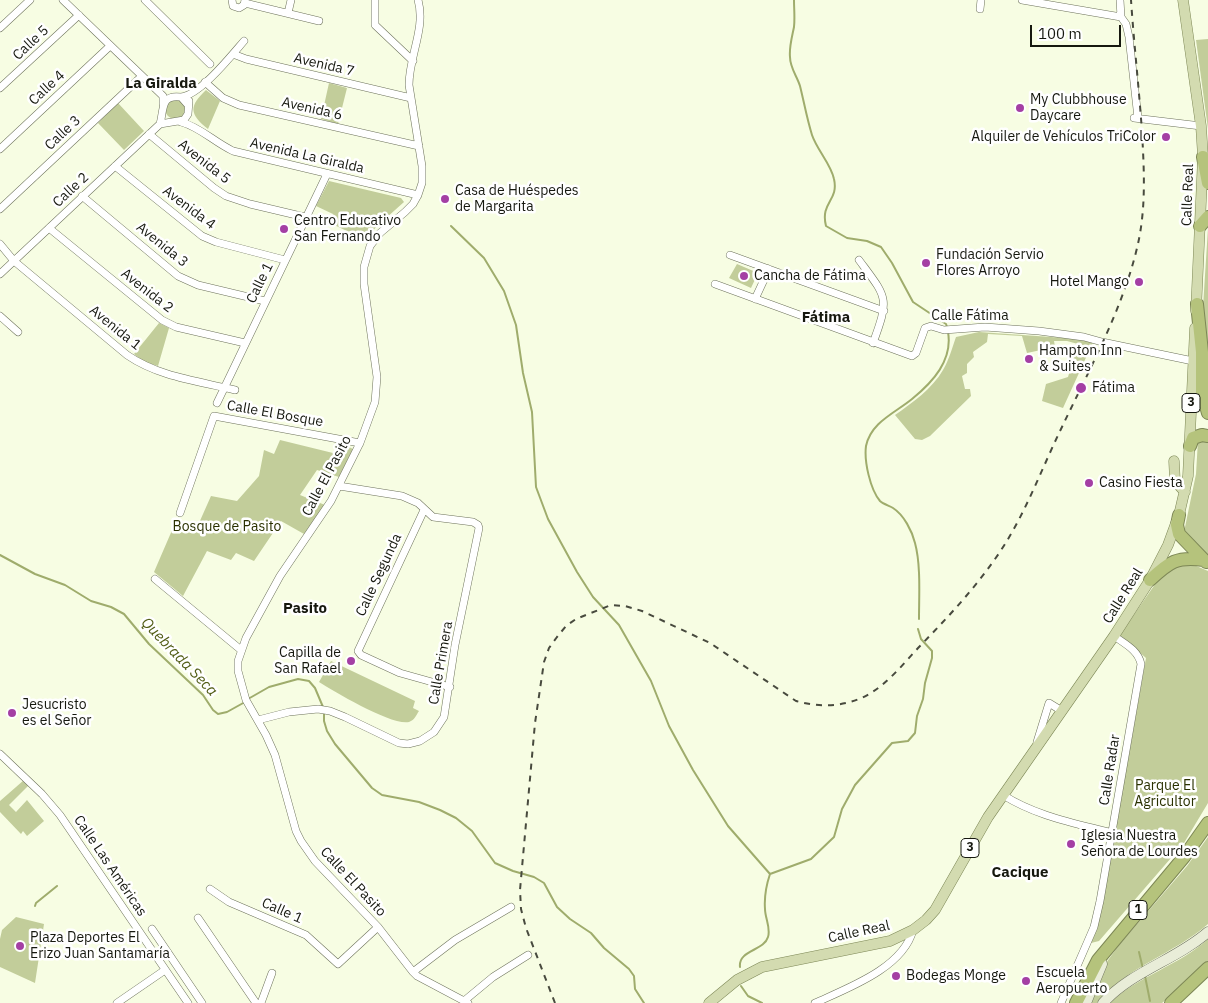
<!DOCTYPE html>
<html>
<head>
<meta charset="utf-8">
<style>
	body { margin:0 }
	#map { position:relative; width:1208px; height:1003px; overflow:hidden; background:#f7fde3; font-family:"IBM Plex Sans",sans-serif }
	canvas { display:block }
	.scale { position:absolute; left:1030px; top:25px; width:91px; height:22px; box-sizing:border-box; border:2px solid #16180f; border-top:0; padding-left:6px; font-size:15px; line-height:18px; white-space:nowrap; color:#16180f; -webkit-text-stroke:4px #fff; paint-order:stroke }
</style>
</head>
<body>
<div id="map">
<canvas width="1208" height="1003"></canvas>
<div class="scale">100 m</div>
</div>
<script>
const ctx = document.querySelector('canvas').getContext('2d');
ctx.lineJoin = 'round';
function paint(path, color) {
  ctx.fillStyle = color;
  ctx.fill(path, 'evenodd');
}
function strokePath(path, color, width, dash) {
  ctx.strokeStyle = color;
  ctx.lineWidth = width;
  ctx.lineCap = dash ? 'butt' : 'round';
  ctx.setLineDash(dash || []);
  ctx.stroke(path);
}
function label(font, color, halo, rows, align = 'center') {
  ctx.font = font + ' "IBM Plex Sans",sans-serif';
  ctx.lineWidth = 5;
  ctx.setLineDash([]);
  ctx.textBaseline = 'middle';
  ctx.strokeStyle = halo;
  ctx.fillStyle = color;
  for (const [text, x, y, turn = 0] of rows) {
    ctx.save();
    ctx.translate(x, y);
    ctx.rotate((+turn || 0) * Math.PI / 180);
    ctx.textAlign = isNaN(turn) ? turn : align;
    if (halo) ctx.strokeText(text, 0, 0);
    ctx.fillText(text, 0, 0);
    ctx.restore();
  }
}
paint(new Path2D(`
	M1208 39V129L1196 40Z
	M329 83 347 88 338 124 321 119Z
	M206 90 220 101 208 129C189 114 189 106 206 90Z
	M165 109a10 10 0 1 1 20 0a10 10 0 1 1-20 0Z
	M118 103 144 131 124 150 98 123Z
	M329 181 401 198 404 202 376 227 366 240 330 223 333 214 316 206Z
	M1208 228V348L1203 307Z
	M737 264 758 273 751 288 729 278Z
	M159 323 169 328 158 366 144 362 134 354Z
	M979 332 1094 340 1063 408 1042 401 1046 384 1068 377 1078 344 1067 341H1054L1055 347 1027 353 1022 336 988 334 987 342 973 352 974 357 967 364V373L962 376 965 389H970L971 396 930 436 922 440 915 439 895 415C912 403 932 389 943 370 949 360 952 348 956 337Z
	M280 440 337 454 341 443 353 449 339 477 317 470 300 495 325 505 304 534 281 521 254 561 236 553 231 560 207 551 183 596 154 572 173 528 195 532 211 496 237 501 259 476 264 450 274 454Z
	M1198 440H1208V557L1184 532 1196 474Z
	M1178 565H1194L1208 571V803L1184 843 1099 941 1091 943 1102 907 1146 658 1120 635 1160 577Z
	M331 661 415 701 413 708 419 711C416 715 415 720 409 722 392 726 335 692 319 682Z
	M24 780 29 785 9 805 16 812 27 800 44 821 27 836 23 831 21 834 0 812V801Z
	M1208 837V924C1174 954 1126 967 1097 1003H1089L1106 963 1119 945 1187 866Z
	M16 917 44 924 35 983 0 967V939L2 930Z
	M1208 939V961L1182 987 1162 1003H1110C1138 976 1180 965 1208 939Z`), '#c2cd9a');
strokePath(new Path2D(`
	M794 0C794 9 795 18 794 27 792 37 789 47 790 57 790 68 797 76 800 86 804 102 807 119 812 135 817 150 831 164 834 179 839 201 820 202 826 226L847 238 867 241 881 247 892 263 913 302 946 324 947 327
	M451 226 484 258 504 291 516 325 523 373 532 412 536 487 548 519 577 572 593 597 619 625 651 681 669 726 693 770 728 826 770 874
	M0 555 35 574 65 585 91 601 111 607 124 614 149 644 203 695 213 710 218 714 227 712 245 702
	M919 619C919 596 921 565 915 543 912 531 904 515 893 508 890 506 883 504 880 501 870 489 864 461 866 446 871 422 895 413 912 399 933 382 953 360 948 332
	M248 699 269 687 298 679 309 681 315 688 323 707
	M324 712V721L327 731 335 744 372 788 382 795 419 802 440 810 456 818 472 831 495 863 513 871 534 877 544 883 557 907 570 919 591 933 604 948 629 969 634 976 635 989 644 1003
	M35 906 36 903 57 886
	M1139 952 1143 969
	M740 967C738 950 764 951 768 937 771 928 765 918 765 909 764 896 766 886 770 874L811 859 834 837 842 809 855 785 892 743 908 741 915 733 917 716 923 699 925 683 932 658V651L921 639 918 629
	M1145 976 1150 1001
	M741 986 748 996 762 1003`), '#9fac6c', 2);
const street = new Path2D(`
	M63 0 163 96V104
	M145 0 210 64
	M232 0 233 6 239 8 244 5 245 0
	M375 0V25L413 61
	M418 0C426 28 409 56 409 85L422 166V183L418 195 413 204 405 212 380 233 370 246 364 267V284L377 377 375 402 360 443 331 501 280 576 246 638 238 661V671L246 700 266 735 275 755 296 831 301 841 315 861 378 927 413 972 417 976 468 1003
	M1022 0 1121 17
	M1120 0 1121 17 1126 24 1129 37 1138 118
	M245 3 319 21
	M980 9 981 0
	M288 13 291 0
	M0 28 30 0
	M233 54 246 59 411 98
	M205 82 223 98 239 105 419 146
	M0 88 79 15
	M181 97C200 95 231 56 244 41
	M1134 118 1201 126
	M181 122C200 127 214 142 233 151L418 195
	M160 124 184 120 188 114 189 101
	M149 134 214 188 226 196 250 204 305 217
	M0 149 110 46
	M115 166 202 236 216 242 285 260
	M82 196 178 276 198 285 265 301
	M0 209 142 76
	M49 228 162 320 176 327 245 343
	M0 244 14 261 127 355C159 377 198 381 235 390
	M730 255 884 311
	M859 260C887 298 890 297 873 343
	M0 274 160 124C164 110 160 94 181 97L188 105
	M715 284 912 356 916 353 925 328 931 326 944 330 985 327 1039 331 1084 337 1102 342 1193 361
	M755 299 769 269
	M0 316 18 332
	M217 403 327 174
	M424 510 358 651 361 655 400 673 450 687
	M180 513 214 416 360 443
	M155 579 241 650
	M258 720 289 712 318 709 330 711 345 717 399 743 408 744 420 741 434 732 444 717 455 645 479 528 478 525 473 522 433 517 418 503 402 496 339 486
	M1037 742 1049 703 1062 711
	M0 754 42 794 60 815 188 1003
	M1003 795C1036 816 1074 823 1112 833
	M210 889 229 902 306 935 338 964 378 927
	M198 918 256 1003
	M152 929 202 1003
	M413 972 455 940 511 907
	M464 1001 493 977 528 955
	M117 1003 165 970
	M261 1003 272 973
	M815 1003C848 988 903 968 913 930
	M1061 1003 1094 927 1100 901 1141 664C1138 650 1125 644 1114 636`);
const secondary = new Path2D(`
	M1086 1003 1102 964
	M1103 1003C1132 971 1176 960 1208 932`);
const primary = new Path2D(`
	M1183 0 1201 126 1203 157 1196 311
	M1174 461 1175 481 1185 492
	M709 1003 737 980 762 967 890 941 913 930 926 920 935 910 988 817 1114 636 1150 580 1168 545 1179 515 1188 476 1195 328`);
const highway = new Path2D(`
	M1203 157 1208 183
	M1200 226 1208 217
	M1197 304 1202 352V392L1208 413
	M1190 446 1193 438 1202 435 1208 436
	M1179 515 1177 525 1179 534 1206 562
	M1150 580C1169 562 1177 556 1204 560
	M1076 1003 1098 960 1184 857 1208 823
	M1171 1003 1208 968`);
strokePath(street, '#6d725b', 8);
strokePath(secondary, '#6d725b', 11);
strokePath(primary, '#7d8756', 11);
strokePath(highway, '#7d8756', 14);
strokePath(street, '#fff', 7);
strokePath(secondary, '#e9edd8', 10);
strokePath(primary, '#d3dbb0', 10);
strokePath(highway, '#b5c37c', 12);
strokePath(new Path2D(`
	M555 1003 526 928 521 909 520 890 535 723 544 662 549 648 557 637 566 626 576 619 611 605 625 606 642 611 710 643 796 701C817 707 839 707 859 699 884 689 902 665 920 646 951 614 981 582 1005 544 1027 509 1043 466 1061 429 1089 370 1126 303 1139 239 1146 203 1144 168 1142 132 1139 88 1134 44 1131 0`), '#484a3e', 2, [6, 6]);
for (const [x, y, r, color] of [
	[1020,108,5,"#a43fa4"],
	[1166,137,5,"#a43fa4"],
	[445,199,5,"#a43fa4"],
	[284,229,5,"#a43fa4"],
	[926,263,5,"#a43fa4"],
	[744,276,5,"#a43fa4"],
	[1139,282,5,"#a43fa4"],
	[1029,359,5,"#a43fa4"],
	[1081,388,6,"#a43fa4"],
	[1089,483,5,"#a43fa4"],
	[351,661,5,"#a43fa4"],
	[12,713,5,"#a43fa4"],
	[1071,844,5,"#a43fa4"],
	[20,946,5,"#a43fa4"],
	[896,976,5,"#a43fa4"],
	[1026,981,5,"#a43fa4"]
]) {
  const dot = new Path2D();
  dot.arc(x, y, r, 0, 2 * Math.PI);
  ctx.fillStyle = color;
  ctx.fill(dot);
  strokePath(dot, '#fff', 2);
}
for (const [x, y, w] of [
	[1191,403,18],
	[970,848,18],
	[1138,910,18]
]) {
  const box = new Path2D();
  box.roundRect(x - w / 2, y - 9.5, w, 19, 4);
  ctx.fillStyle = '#fff';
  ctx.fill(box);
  strokePath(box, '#16180f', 1);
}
label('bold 12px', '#16180f', null, [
	["3",1191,403],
	["3",970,848],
	["1",1138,910]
]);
label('14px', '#16180f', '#fff', [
	["Calle 5",31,43,-43],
	["Avenida 7",324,65,13],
	["Calle 4",47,88,-43],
	["Avenida 6",312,109,13],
	["Calle 3",63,133,-43],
	["Avenida La Giralda",307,156,13],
	["Avenida 5",204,162,38],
	["Calle 2",71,190,-43],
	["Calle Real",1188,195,-88],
	["Avenida 4",189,208,37],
	["Avenida 3",162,245,39],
	["Calle 1",260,283,-64],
	["Avenida 2",147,291,38],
	["Calle Fátima",970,316],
	["Avenida 1",115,328,39],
	["Calle El Bosque",275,414,10],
	["Calle El Pasito",327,476,-62],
	["Calle Segunda",379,575,-65],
	["Calle Real",1123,596,-58],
	["Calle Primera",441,663,-80],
	["Calle Radar",1110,770,-81],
	["Calle Las Américas",110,866,56],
	["Calle El Pasito",353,882,47],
	["Calle 1",282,911,24],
	["Calle Real",859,932,-12]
]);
label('14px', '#16180f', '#fff', [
	["My Clubbhouse",1030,100],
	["Daycare",1030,116],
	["Alquiler de Vehículos TriColor",1156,137,"right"],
	["Casa de Huéspedes",455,191],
	["de Margarita",455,207],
	["Centro Educativo",294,221],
	["San Fernando",294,237],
	["Fundación Servio",936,255],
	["Flores Arroyo",936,271],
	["Cancha de Fátima",754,276],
	["Hotel Mango",1129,282,"right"],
	["Hampton Inn",1039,351],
	["& Suites",1039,367],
	["Fátima",1092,388],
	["Casino Fiesta",1099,483],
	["Capilla de",341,653,"right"],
	["San Rafael",341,669,"right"],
	["Jesucristo",22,705],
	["es el Señor",22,721],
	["Iglesia Nuestra",1081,836],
	["Señora de Lourdes",1081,852],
	["Plaza Deportes El",30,938],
	["Erizo Juan Santamaría",30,954],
	["Escuela",1036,973],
	["Aeropuerto",1036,989],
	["Bodegas Monge",906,976]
], 'left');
label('14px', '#2a3100', '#fff', [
	["Bosque de Pasito",227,527],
	["Parque El",1165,786],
	["Agricultor",1165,802]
]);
label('bold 15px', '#16180f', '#fff', [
	["La Giralda",161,84],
	["Fátima",826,318],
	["Pasito",305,609],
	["Cacique",1020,873]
]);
label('italic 15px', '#525d16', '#fff', [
	["Quebrada Seca",179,657,46]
]);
</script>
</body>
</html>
